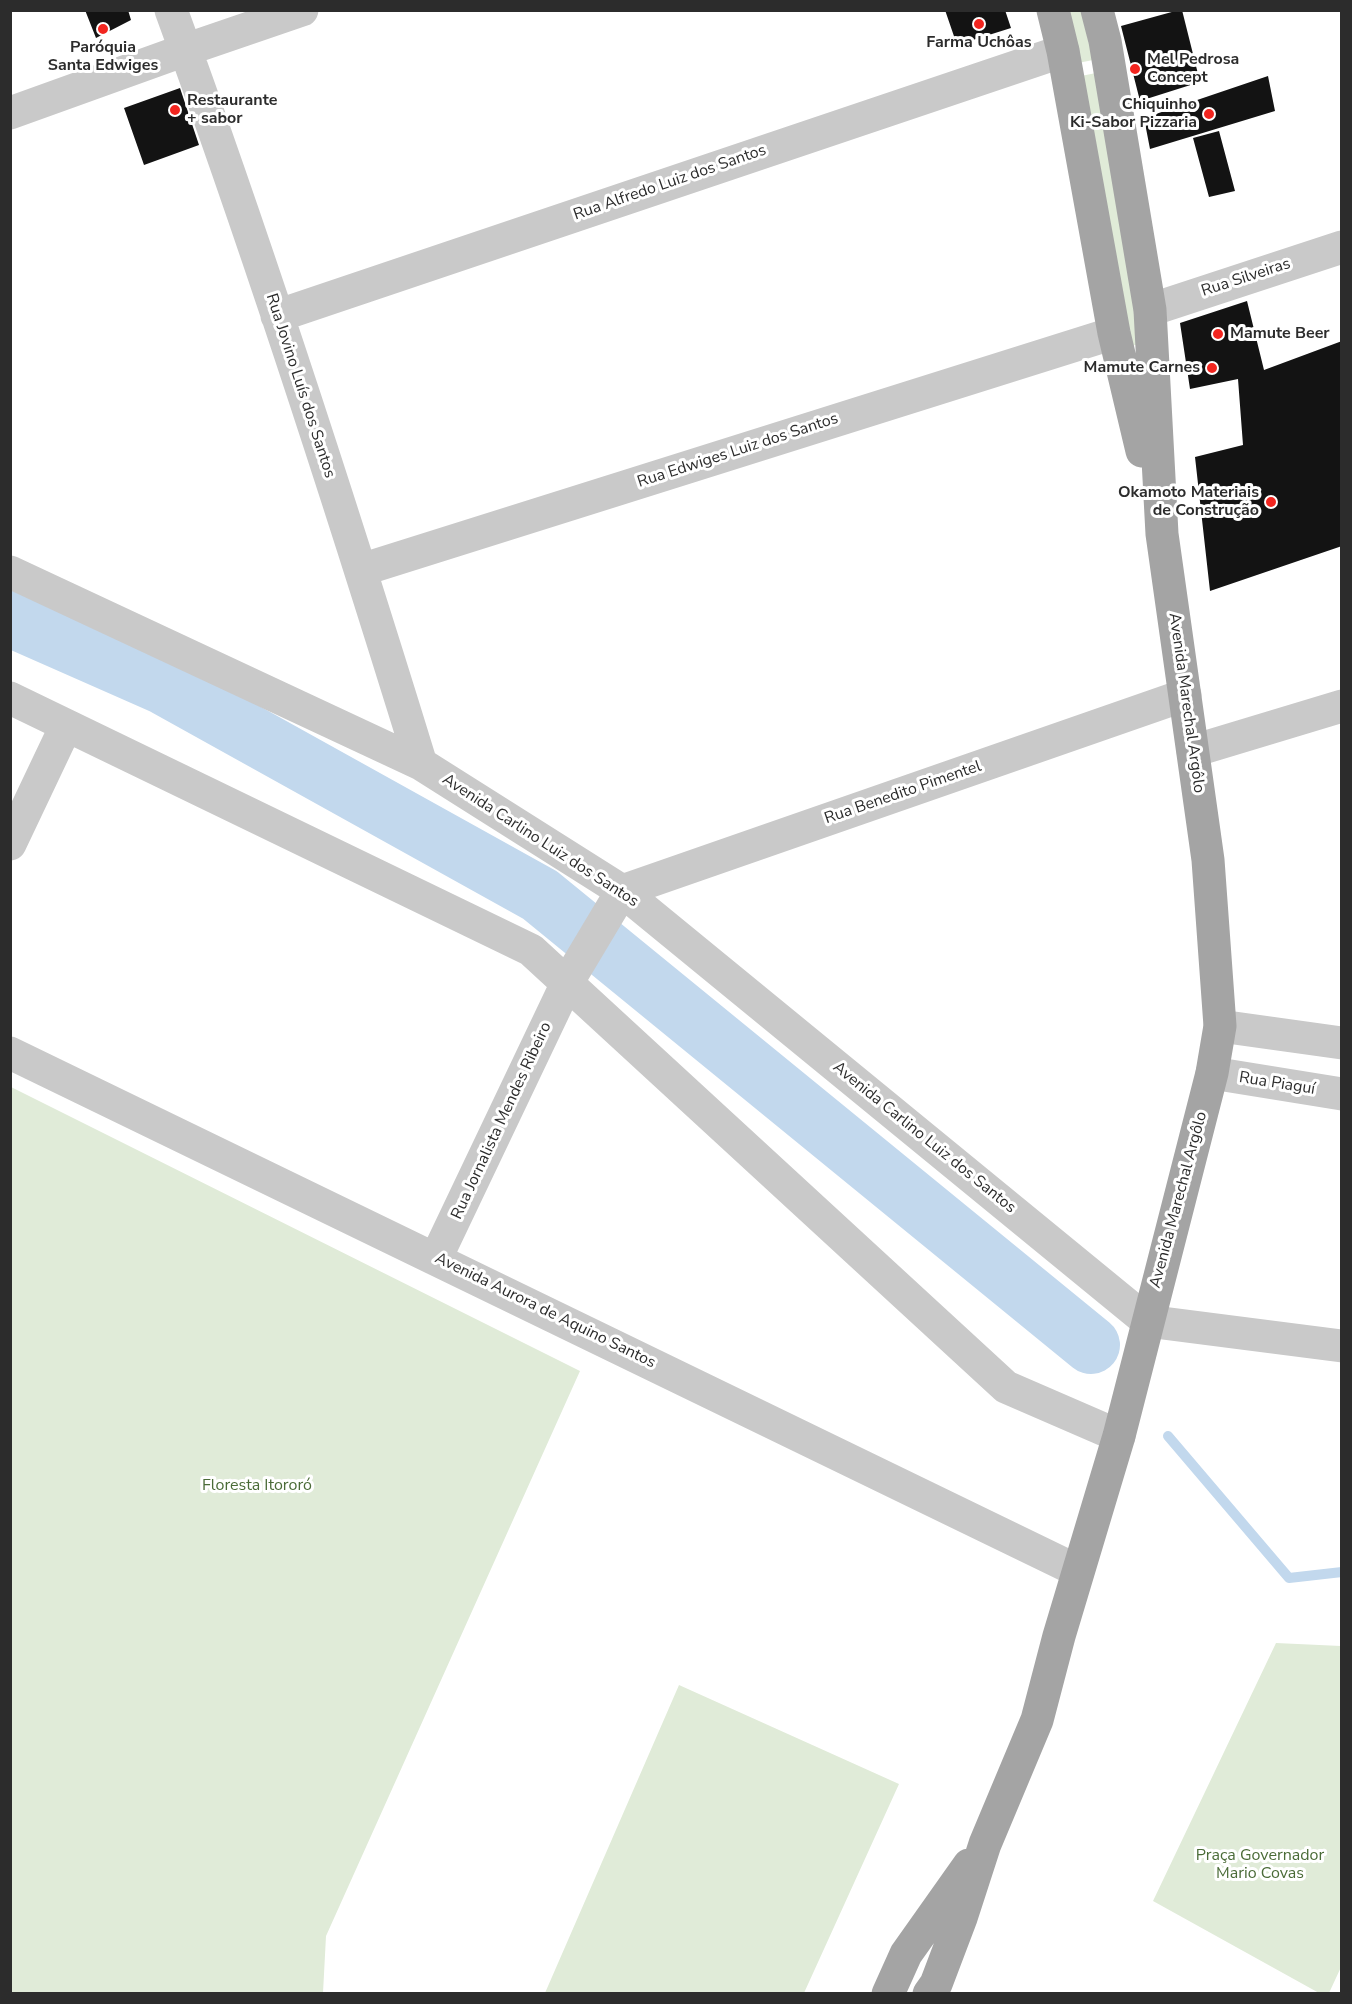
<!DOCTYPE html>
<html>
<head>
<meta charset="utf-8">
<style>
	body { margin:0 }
	#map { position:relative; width:1352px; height:2004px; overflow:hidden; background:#fff; font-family:"Nunito Sans",sans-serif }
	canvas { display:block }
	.frame { position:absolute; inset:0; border:12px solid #2c2c2c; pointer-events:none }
</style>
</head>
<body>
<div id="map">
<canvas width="1352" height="2004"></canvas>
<div class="frame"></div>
</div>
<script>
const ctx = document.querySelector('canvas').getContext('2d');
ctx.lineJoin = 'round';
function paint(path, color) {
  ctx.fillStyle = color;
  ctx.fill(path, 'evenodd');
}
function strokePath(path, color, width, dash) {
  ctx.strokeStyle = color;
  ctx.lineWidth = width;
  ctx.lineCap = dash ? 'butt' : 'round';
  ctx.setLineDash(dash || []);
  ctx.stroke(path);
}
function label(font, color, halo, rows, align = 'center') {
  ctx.font = font + ' "Nunito Sans",sans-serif';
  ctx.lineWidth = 6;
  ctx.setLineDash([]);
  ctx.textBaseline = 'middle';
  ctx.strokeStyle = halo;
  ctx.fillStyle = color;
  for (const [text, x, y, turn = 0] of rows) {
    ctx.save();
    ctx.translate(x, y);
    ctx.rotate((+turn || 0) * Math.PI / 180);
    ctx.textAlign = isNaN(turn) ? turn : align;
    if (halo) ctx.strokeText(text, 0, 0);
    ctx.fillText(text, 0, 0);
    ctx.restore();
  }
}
paint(new Path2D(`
	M1065 11H1081L1093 60 1078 63Z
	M1096 73 1142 344 1129 346 1081 76Z
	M11 1087 580 1371 326 1936 323 1993H11Z
	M1276 1643 1341 1646 1342 1965 1329 1993H1319L1153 1901Z
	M679 1685 899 1784 804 1993H545Z`), '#e0ebd8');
strokePath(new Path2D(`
	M1168 1436 1289 1578 1342 1572`), '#c2d8ed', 10);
strokePath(new Path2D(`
	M10 618 162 685 540 895 1091 1345`), '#c2d8ed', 58);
paint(new Path2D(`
	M85 10H128L131 20 96 38Z
	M945 10H1005L1011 28 957 45Z
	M1179 10H1182L1200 82 1140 101 1121 26Z
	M1268 76 1275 111 1150 149 1144 118Z
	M180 88 199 145 144 165 124 108Z
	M1219 131 1235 191 1209 197 1193 138Z
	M1247 301 1264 370 1342 341V546L1210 591 1195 457 1243 445 1238 379 1190 389 1180 323Z`), '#131313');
strokePath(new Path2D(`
	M171 10C262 259 343 511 421 764
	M10 113 185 50 302 10
	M1150 310 1342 247
	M277 316 1063 51
	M361 570 1114 333
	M10 572 421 764 622 891 1147 1321 1342 1346
	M10 698 531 950 1006 1387 1119 1436
	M1193 751 1342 706
	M10 844 66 726
	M1220 1026 1342 1043
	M10 1053 1078 1571
	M1212 1073 1342 1094
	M436 1258 567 983 622 891 1185 695`), '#c9c9c9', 33);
strokePath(new Path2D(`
	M1053 10 1063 51 1114 333 1142 451
	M888 1994 906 1954 969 1865
	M929 1994 936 1984 961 1918 985 1844 1037 1720 1059 1636 1119 1436 1212 1073 1220 1026 1208 860 1162 534 1150 310 1105 41 1097 10`), '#a4a4a4', 33);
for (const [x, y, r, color] of [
	[979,24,6,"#f2251f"],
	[103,29,6,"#f2251f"],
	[1135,69,6,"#f2251f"],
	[175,110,6,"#f2251f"],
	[1209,114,6,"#f2251f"],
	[1218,334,6,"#f2251f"],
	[1212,368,6,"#f2251f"],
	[1271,502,6,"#f2251f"]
]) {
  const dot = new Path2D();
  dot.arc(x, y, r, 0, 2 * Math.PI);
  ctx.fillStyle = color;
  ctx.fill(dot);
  strokePath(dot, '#fff', 2);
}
label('bold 16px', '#2c2c2c', '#fff', [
	["Farma Uchôas",979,43,"center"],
	["Paróquia",103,48,"center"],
	["Santa Edwiges",103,66,"center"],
	["Mel Pedrosa",1147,60],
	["Concept",1147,78],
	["Restaurante",187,101],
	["+ sabor",187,119],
	["Chiquinho",1197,105,"right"],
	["Ki-Sabor Pizzaria",1197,123,"right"],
	["Mamute Beer",1230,334],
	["Mamute Carnes",1200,368,"right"],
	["Okamoto Materiais",1259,493,"right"],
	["de Construção",1259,511,"right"]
], 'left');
label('16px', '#2c2c2c', '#fff', [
	["Rua Alfredo Luiz dos Santos",670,183,-19],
	["Rua Silveiras",1246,278,-18],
	["Rua Jovino Luís dos Santos",300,386,72],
	["Rua Edwiges Luiz dos Santos",738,451,-18],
	["Avenida Marechal Argôlo",1186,703,82],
	["Rua Benedito Pimentel",903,793,-19],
	["Avenida Carlino Luiz dos Santos",540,841,33],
	["Rua Piaguí",1277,1084,9],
	["Rua Jornalista Mendes Ribeiro",502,1121,-65],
	["Avenida Carlino Luiz dos Santos",924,1138,39],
	["Avenida Marechal Argôlo",1179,1200,-75],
	["Avenida Aurora de Aquino Santos",545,1311,26]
]);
label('16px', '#4a6b37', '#fff', [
	["Floresta Itororó",257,1486],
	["Praça Governador",1260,1856],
	["Mario Covas",1260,1874]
]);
</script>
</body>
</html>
